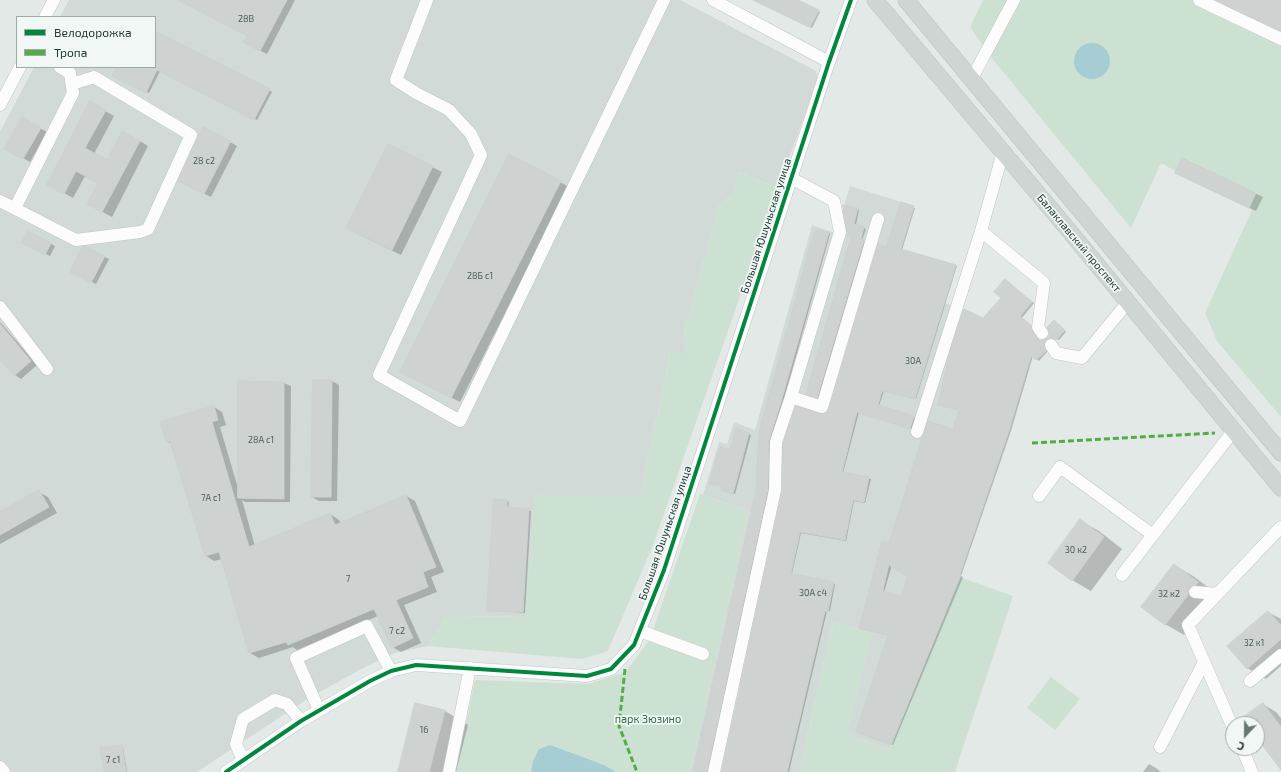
<!DOCTYPE html>
<html>
<head>
<meta charset="utf-8">
<style>
	body { margin:0 }
	#map { position:relative; width:1281px; height:772px; overflow:hidden; background:#e3e9e6; font-family:"Exo 2",sans-serif }
	canvas { display:block }
	.legend { position:absolute; left:16px; top:16px; width:140px; height:52px; box-sizing:border-box; background:#f1f7f4; border:1px solid #9faba7; margin:0; padding:5px 7px; list-style:none; font-size:12px; color:#233a34 }
	.legend li { display:flex; align-items:center; gap:8px; height:20px }
	.legend b { width:20px; border:1px solid #9faba7 }
	.north { position:absolute; left:1225px; top:716px; width:40px; height:40px; box-sizing:border-box; background:#f1f7f4; border:1px solid #9faba7; border-radius:50%; rotate:202deg; font-size:11px; font-weight:700; line-height:16px; text-align:center; color:#233a34 }
	.north::after { content:''; display:block; margin:auto; width:14px; height:18px; background:#667772; clip-path:polygon(50% 0,100% 100%,50% 72%,0 100%) }
</style>
</head>
<body>
<div id="map">
<canvas width="1281" height="772"></canvas>
<ul class="legend">
<li><b style="height:5px;background:#00873e"></b>Велодорожка</li>
<li><b style="height:5px;background:#53ac45"></b>Тропа</li>
</ul>
<div class="north">С</div>
</div>
<script>
const ctx = document.querySelector('canvas').getContext('2d');
ctx.lineJoin = 'round';
function paint(path, color) {
  ctx.fillStyle = color;
  ctx.fill(path, 'evenodd');
}
function strokePath(path, color, width, dash) {
  ctx.strokeStyle = color;
  ctx.lineWidth = width;
  ctx.lineCap = dash ? 'butt' : 'round';
  ctx.setLineDash(dash || []);
  ctx.stroke(path);
}
function label(font, color, halo, rows, align = 'center') {
  ctx.font = font + ' "Exo 2",sans-serif';
  ctx.lineWidth = 3.5;
  ctx.setLineDash([]);
  ctx.textBaseline = 'middle';
  ctx.strokeStyle = halo;
  ctx.fillStyle = color;
  for (const [text, x, y, turn = 0] of rows) {
    ctx.save();
    ctx.translate(x, y);
    ctx.rotate((+turn || 0) * Math.PI / 180);
    ctx.textAlign = isNaN(turn) ? turn : align;
    if (halo) ctx.strokeText(text, 0, 0);
    ctx.fillText(text, 0, 0);
    ctx.restore();
  }
}
paint(new Path2D(`
	M69 0H680L816 71 818 79 778 188 739 172 732 194 719 206 684 331 687 353H670L640 497 535 496 525 616 445 617 428 646 397 652 363 668 309 698 197 772H0V132L34 67H155V17H60Z
	M850 186 914 206 902 250 956 265 944 303 960 308 977 316 1028 367 1009 430 959 577 889 749 846 734 872 632 833 623 799 772H690L749 511 703 495 719 442 727 444 734 422 755 430 812 225 835 233Z`), '#d1dad6');
paint(new Path2D(`
	M983 0H1281V417L1217 341 1205 313 1252 210 1175 173V171L1161 163 1131 228 990 56 970 27Z
	M739 172 778 188 653 545 608 651 582 659 428 646 445 617 525 616 535 495 640 497 670 353H687L684 331 719 206 732 194Z
	M700 494 749 511 690 772H456L475 680 589 684 626 672 650 639Z
	M959 577 1013 596 955 772H799L833 623 872 632 846 734 889 749Z
	M1051 677 1080 699 1055 730 1027 708Z`), '#cde1d3');
paint(new Path2D(`
	M1074 61a18 18 0 1 1 36 0a18 18 0 1 1-36 0Z
	M550 745 604 765 616 772H531L533 761 539 749Z`), '#a6cdd4');
paint(new Path2D(`
	M179 0H295L267 54 251 46 248 36Z
	M758 0H795L820 12 812 28 757 1Z
	M155 33 272 92 257 120 160 71 149 93 113 76 117 67H155Z
	M91 103 114 116 94 154 108 161 140 141 148 146 112 217 97 209 99 183 85 176 73 198 57 189Z
	M22 118 47 132 30 162 6 148Z
	M204 128 237 146 211 197 186 185Z
	M388 145 442 172 401 255 356 233Z
	M1182 159 1263 197 1256 211 1182 176Z
	M560 182 569 187 460 402 410 376Z
	M844 206 859 210 856 225 866 229 862 240 865 242 819 398 808 394 852 237Z
	M913 207 915 208 902 250 957 266 916 399 884 391 879 406 915 418 912 429 859 412 843 473 871 479 865 503 854 501 846 541 801 533 792 574 835 584 830 611H827L789 772H723L820 415 827 414 830 410 887 248Z
	M29 232 55 246 50 256 24 242Z
	M829 233 830 234 783 403 769 490 708 772H694L757 491 760 432Z
	M85 247 109 259 96 284 75 274Z
	M1007 282 1034 303 1022 318 1033 327 1034 333 1040 341H1043L1049 337 1057 323 1066 332 1059 340 1054 338 1049 340 1045 346 1047 352 1039 361 1033 356 1011 431 961 576 963 577 893 745 859 733 889 635 860 629 889 545 954 430 983 320 1002 298ZM892 565 909 577 902 597 884 592Z
	M0 322 37 365 21 379 15 375 0 358Z
	M314 381H332L339 385 337 501H319L312 497Z
	M284 383 291 386 290 502H245L242 500 255 546 330 514 339 520 341 523 406 496 415 501 444 572 431 577 437 592 404 605 421 643 401 652 392 647 378 616 297 650 293 647 259 658 250 653 222 559 214 561 206 556 172 444 167 441 214 407 222 412 226 425 220 427 238 488Z
	M749 434 751 435 735 494 724 490 722 487 731 451Z
	M39 492 48 497 57 513 0 544V513Z
	M507 501 509 502 508 508 531 511 525 613 488 610Z
	M1081 521 1099 531 1122 549 1091 591 1072 580Z
	M1174 565 1193 576 1216 593 1184 635 1165 624Z
	M1268 612 1281 619V666L1266 679 1247 668Z
	M1263 704 1276 712 1281 718V768L1257 736V724H1248Z
	M445 711 468 725 456 772H399Z
	M122 746 123 747 127 772H105Z
	M1149 764 1156 768 1161 772H1143Z`), '#0003');
const building = new Path2D(`
	M178 0H287L260 51 243 42 247 36Z
	M753 0H798L819 10 810 27Z
	M1216 0H1281V31Z
	M155 31 270 89 254 120 157 70 146 93 112 76 116 67H155Z
	M90 101 106 110 85 148 107 160 122 131 140 141 102 212 87 204 98 183 76 171 64 194 47 185Z
	M22 117 41 128 23 159 4 149Z
	M203 127 231 141 204 194 178 181Z
	M388 144 433 166 392 250 346 228Z
	M509 154 561 181 451 398 400 372Z
	M1182 158 1256 193 1249 208 1175 173Z
	M901 202 914 206 901 249 956 265 915 399 882 391 878 405 914 416 910 429 857 412 842 472 869 477 864 502 853 500 845 540 800 532 791 573 834 582 828 611H825L787 772H722L782 492 783 443 796 406 820 414 827 413 829 410 878 244 886 247Z
	M843 205 858 208 854 224 864 227 861 239 864 240 817 398 806 394 851 237 847 236V231Z
	M815 229 829 232 781 402 769 440 768 489 707 772H693L756 491 759 432Z
	M28 231 51 243 45 255 22 243Z
	M85 246 105 256 91 283 70 272 82 247Z
	M1005 279 1032 302 1020 316 1031 325 1032 331 1038 340H1043L1049 337V332L1047 327 1054 320 1065 330 1056 340 1051 338 1047 339 1044 345 1046 351 1036 360 1031 356 1009 430 960 574 961 575 891 745 856 732 888 635 859 629 882 542 889 544 922 438 928 421 953 429 959 410 938 405 950 352 964 309 983 318 1001 298 994 292ZM889 565 908 577 902 596 883 591Z
	M0 324 31 361 14 376 0 360Z
	M313 380H332L331 497H311Z
	M238 381 284 382V499L238 498Z
	M214 406 218 420 212 422 249 547 330 513 335 525 406 495 436 567 423 572 428 587 396 600 413 638 392 648 374 609 288 645 286 642 249 653 219 552 205 556 170 441 166 442 160 422Z
	M736 428 749 433 733 494 721 490 722 486 709 484 720 447 730 450Z
	M39 490 49 507 0 535V512Z
	M494 499 507 500V507L529 509 523 612 487 611Z
	M1080 519 1104 537 1072 581 1048 563Z
	M1174 564 1198 582 1196 585 1189 587 1188 595 1165 625 1141 607Z
	M1268 611 1281 625V639L1247 669 1227 646Z
	M415 703 445 710 429 772H398Z
	M1263 703 1281 727V770L1257 738V724H1239L1238 721Z
	M122 745 126 772H104L100 748Z`);
paint(building, '#ced2d0');
strokePath(building, '#ccd2cf', 1);
const minor = new Path2D(`
	M427 0 396 80 416 93 449 110 471 134 481 155 379 375 460 421 664 0
	M713 0 829 62
	M1199 0 1281 39
	M45 17 54 0
	M971 80 1014 0
	M0 105 20 67
	M791 178 834 201 840 232 791 397 822 407 878 219
	M0 201 76 240 140 232 148 229 191 135 94 77 72 84
	M15 208 73 93 70 73 60 67
	M981 231 1044 283 1038 327 1042 333
	M0 307 47 369
	M1051 345 1056 353 1082 358 1128 302
	M917 432 981 231 1003 152
	M1039 496 1060 467 1153 535
	M1122 575 1234 430
	M1195 592 1217 594
	M640 631 703 654
	M1250 681 1281 655
	M319 710 296 658 367 626 391 671
	M1233 728 1188 625 1281 527
	M1160 747 1204 662
	M1242 748 1252 772
	M243 760 236 744 243 719 275 700 287 704 301 721
	M0 767 4 772
	M226 772 301 721 370 681 391 671 416 665 587 676 611 669 634 645 664 570 829 62 851 0
	M449 772 470 668
	M714 772 775 490 776 442 791 397`);
const major = new Path2D(`
	M875 0 1066 227 1281 488
	M906 0 1281 453`);
strokePath(minor, '#c0c5c3', 13);
strokePath(major, '#bcc4c2', 17);
strokePath(minor, '#fbfcfb', 12);
strokePath(major, '#ced5d2', 16);
strokePath(new Path2D(`
	M1032 443 1215 433
	M625 669 619 726 637 772`), '#53ac45', 3, [6, 3]);
strokePath(new Path2D(`
	M226 772 301 721 370 681 391 671 416 665 587 676 611 669 634 645 664 570 829 62 851 0`), '#00873e', 4);
label('9px', '#4e605b', null, [
	["28В",246,19],
	["28 с2",204,161],
	["28Б с1",480,276],
	["30А",913,361],
	["28А с1",261,440],
	["7А с1",211,498],
	["30 к2",1076,550],
	["7",348,579],
	["30А с4",813,593],
	["32 к2",1169,594],
	["7 с2",397,631],
	["32 к1",1254,643],
	["16",424,730],
	["7 с1",113,760]
]);
label('11px', '#233a34', '#f1f7f4', [
	["Большая Юшуньская улица",766,226,-72],
	["Балаклавский проспект",1079,243,50],
	["Большая Юшуньская улица",665,533,-71]
]);
label('11px', '#2f6e49', '#f1f7f4', [
	["парк Зюзино",648,719]
]);
</script>
</body>
</html>
